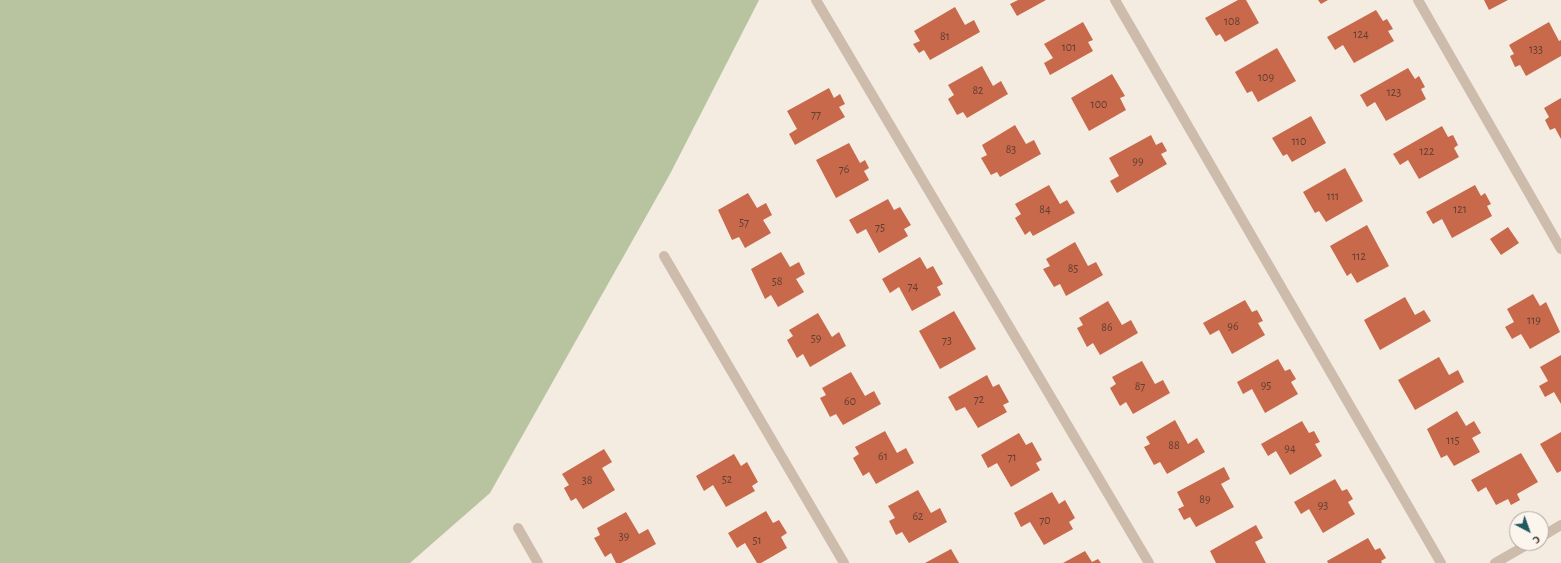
<!DOCTYPE html>
<html>
<head>
<meta charset="utf-8">
<style>
	body { margin:0 }
	#map { position:relative; width:1561px; height:563px; overflow:hidden; background:#f4ebe1; font-family:"Alegreya Sans",sans-serif }
	canvas { display:block }
	.north { position:absolute; left:1509px; top:511px; width:40px; height:40px; box-sizing:border-box; background:#fbf5ee; border:1px solid #aea6a0; border-radius:50%; rotate:139deg; font-size:11px; font-weight:700; line-height:16px; text-align:center; color:#3b302b }
	.north::after { content:''; display:block; margin:auto; width:14px; height:18px; background:#1f5a5e; clip-path:polygon(50% 0,100% 100%,50% 72%,0 100%) }
</style>
</head>
<body>
<div id="map">
<canvas width="1561" height="563"></canvas>
<div class="north">С</div>
</div>
<script>
const ctx = document.querySelector('canvas').getContext('2d');
ctx.lineJoin = 'round';
function paint(path, color) {
  ctx.fillStyle = color;
  ctx.fill(path, 'evenodd');
}
function strokePath(path, color, width, dash) {
  ctx.strokeStyle = color;
  ctx.lineWidth = width;
  ctx.lineCap = dash ? 'butt' : 'round';
  ctx.setLineDash(dash || []);
  ctx.stroke(path);
}
function label(font, color, halo, rows, align = 'center') {
  ctx.font = font + ' "Alegreya Sans",sans-serif';
  ctx.lineWidth = 3;
  ctx.setLineDash([]);
  ctx.textBaseline = 'middle';
  ctx.strokeStyle = halo;
  ctx.fillStyle = color;
  for (const [text, x, y, turn = 0] of rows) {
    ctx.save();
    ctx.translate(x, y);
    ctx.rotate((+turn || 0) * Math.PI / 180);
    ctx.textAlign = isNaN(turn) ? turn : align;
    if (halo) ctx.strokeText(text, 0, 0);
    ctx.fillText(text, 0, 0);
    ctx.restore();
  }
}
paint(new Path2D(`
	M0 0H759L670 174 490 493 410 563H0Z`), '#b8c4a0');
paint(new Path2D(`
	M1018 0H1046L1017 16 1010 4Z
	M1238 0H1246L1259 23 1225 42 1220 34 1216 36 1205 18Z
	M1318 0H1328L1321 4Z
	M1484 0H1508L1489 10Z
	M955 7 965 25 974 20 980 32 930 60 924 50 919 53 913 44 920 41 914 31Z
	M1376 10 1383 21 1387 19 1393 29 1388 31 1394 41 1354 63 1343 45 1335 50 1327 37Z
	M1083 22 1093 40 1088 42 1093 51 1050 75 1044 63 1053 58 1044 44Z
	M1549 22 1559 41 1561 40V56L1526 76 1520 65 1515 67 1510 56 1514 54 1509 45Z
	M1277 48 1296 81 1258 102 1252 91 1247 93 1235 72Z
	M982 66 993 86 1001 81 1008 94 967 118 963 112 957 115 948 99 954 95 948 85Z
	M1408 68 1415 79 1419 76 1425 87 1421 89 1426 99 1386 121 1375 102 1367 107 1360 95Z
	M1112 74 1125 96 1120 98 1126 110 1089 131 1071 98Z
	M829 88 834 98 840 94 845 104 839 107 845 117 795 145 789 134 797 129 787 111Z
	M1561 98V139L1555 128 1550 130 1545 120 1549 117 1544 108Z
	M1311 116 1326 143 1292 162 1287 154 1283 156 1272 138Z
	M1015 125 1026 144 1034 140 1041 154 1000 177 997 172 991 175 981 158 987 155 982 145Z
	M1442 126 1448 137 1453 135 1458 145 1454 148 1459 157 1419 179 1408 160 1400 165 1393 154Z
	M1151 135 1156 145 1162 142 1167 151 1161 154 1167 164 1117 193 1110 181 1119 176 1109 158Z
	M849 143 860 163 865 160 869 168 864 171 869 180 836 198 816 160Z
	M1345 168 1363 201 1326 222 1319 211 1315 213 1303 192Z
	M1049 185 1060 204 1067 200 1075 213 1033 236 1030 231 1025 235 1015 218 1021 214 1015 204Z
	M1475 185 1481 196 1485 193 1491 204 1487 206 1492 216 1452 238 1442 219 1433 224 1426 212Z
	M748 193 757 208 766 203 772 215 763 220 771 233 745 248 739 237 732 240 718 210Z
	M888 199 894 210 900 207 911 225 904 229 908 236 879 253 866 229 857 234 849 220Z
	M1367 225 1389 266 1357 283 1351 273 1347 276 1330 246Z
	M1508 227 1519 243 1501 255 1490 239Z
	M1075 242 1088 266 1096 262 1103 275 1066 296 1060 284 1054 287 1043 269 1050 266 1046 259Z
	M781 252 790 267 799 262 805 274 796 279 804 292 778 307 771 295 765 299 751 269Z
	M920 257 927 269 933 266 943 284 937 287 941 295 912 311 899 287 890 293 882 279Z
	M1533 294 1540 306 1546 302 1560 332 1530 349 1521 334 1512 339 1505 327 1514 322 1507 309Z
	M1405 297 1415 315 1424 310 1431 321 1380 350 1364 320Z
	M1245 300 1252 312 1257 310 1263 321 1258 323 1265 335 1232 354 1219 330 1210 335 1203 323Z
	M1108 301 1122 325 1131 320 1138 333 1100 355 1093 343 1087 347 1077 328 1083 325 1079 318Z
	M954 311 976 349 940 369 919 331Z
	M818 313 832 337 839 332 846 346 810 367 803 354 797 358 787 340 793 336 789 330Z
	M1561 355V404L1554 392 1545 397 1539 386 1548 381 1540 367Z
	M1439 357 1449 375 1458 370 1464 382 1415 410 1398 380Z
	M1278 359 1285 371 1290 369 1296 379 1291 382 1298 394 1265 413 1252 389 1243 394 1237 382Z
	M1142 361 1155 384 1163 380 1170 393 1133 414 1126 402 1120 406 1110 388 1116 384 1112 377Z
	M851 372 865 396 874 391 881 404 843 425 836 414 830 417 820 398 826 395 822 388Z
	M987 375 993 387 999 384 1009 402 1003 405 1007 412 978 428 965 407 956 411 948 397Z
	M1457 411 1466 426 1474 421 1481 433 1472 438 1480 452 1454 466 1447 455 1441 458 1427 429Z
	M1175 420 1188 444 1197 438 1205 452 1167 474 1160 462 1154 465 1144 447 1150 444 1146 437Z
	M1302 421 1309 433 1314 431 1320 442 1315 444 1322 456 1290 475 1276 451 1268 456 1261 444Z
	M885 431 897 453 906 448 914 463 876 484 869 472 863 476 853 458 859 454 855 447Z
	M1561 432V471L1557 473 1540 444Z
	M1019 433 1026 445 1032 442 1042 460 1036 463 1040 470 1011 487 997 463 988 468 981 455Z
	M604 449 612 462 602 468 615 490 583 509 576 498 571 501 564 488 569 485 562 474Z
	M1521 453 1538 482 1517 494 1520 500 1511 505 1508 499 1496 505 1486 487 1478 492 1471 480Z
	M734 454 741 466 747 462 758 482 752 486 755 491 726 507 713 485 704 491 696 476Z
	M1224 467 1230 479 1221 484 1234 507 1196 527 1190 517 1184 520 1178 509 1184 506 1177 492Z
	M1335 479 1342 491 1347 489 1353 499 1348 502 1355 514 1323 533 1309 509 1301 514 1294 502Z
	M918 490 931 513 940 508 947 522 909 543 902 532 896 535 889 521 895 518 888 506Z
	M1052 492 1059 504 1065 500 1075 518 1069 522 1073 529 1044 545 1030 522 1021 527 1014 513Z
	M766 511 773 523 779 520 787 533 781 537 787 548 761 563H757L745 543 737 548 728 533Z
	M626 512 639 534 648 529 656 544 621 563H616L611 553 605 557 594 538 600 535 597 528Z
	M1256 525 1263 538 1255 542 1266 563H1216L1210 551Z
	M1368 538 1375 550 1380 548 1386 558 1381 561 1382 563H1328L1327 561Z
	M951 549 959 563H925Z
	M1085 551 1092 562 1098 559 1101 563H1063Z`), '#c8694b');
strokePath(new Path2D(`
	M816 0 1149 563
	M1115 0 1441 563
	M1418 0 1561 249
	M664 256 844 563
	M518 528 538 563
	M1541 537 1561 525
	M1495 563 1530 543`), '#cdbbac', 10);
label('12px', '#5e3e33', null, [
	["108",1232,21],
	["124",1361,34],
	["81",945,36],
	["101",1069,47],
	["133",1536,49],
	["109",1266,77],
	["82",978,90],
	["123",1394,92],
	["100",1099,104],
	["77",816,114],
	["110",1299,141],
	["83",1011,149],
	["122",1427,151],
	["99",1138,161],
	["76",844,169],
	["111",1333,196],
	["84",1045,209],
	["121",1460,209],
	["57",744,222],
	["75",880,227],
	["112",1359,256],
	["85",1073,268],
	["58",777,281],
	["74",913,286],
	["119",1534,320],
	["96",1233,326],
	["86",1107,327],
	["59",816,338],
	["73",947,340],
	["95",1266,385],
	["87",1140,386],
	["72",979,399],
	["60",850,401],
	["115",1453,440],
	["88",1174,445],
	["94",1290,448],
	["61",883,456],
	["71",1012,457],
	["52",727,479],
	["38",587,480],
	["89",1205,499],
	["93",1323,505],
	["62",918,516],
	["70",1045,520],
	["39",624,536],
	["51",757,540]
]);
</script>
</body>
</html>
